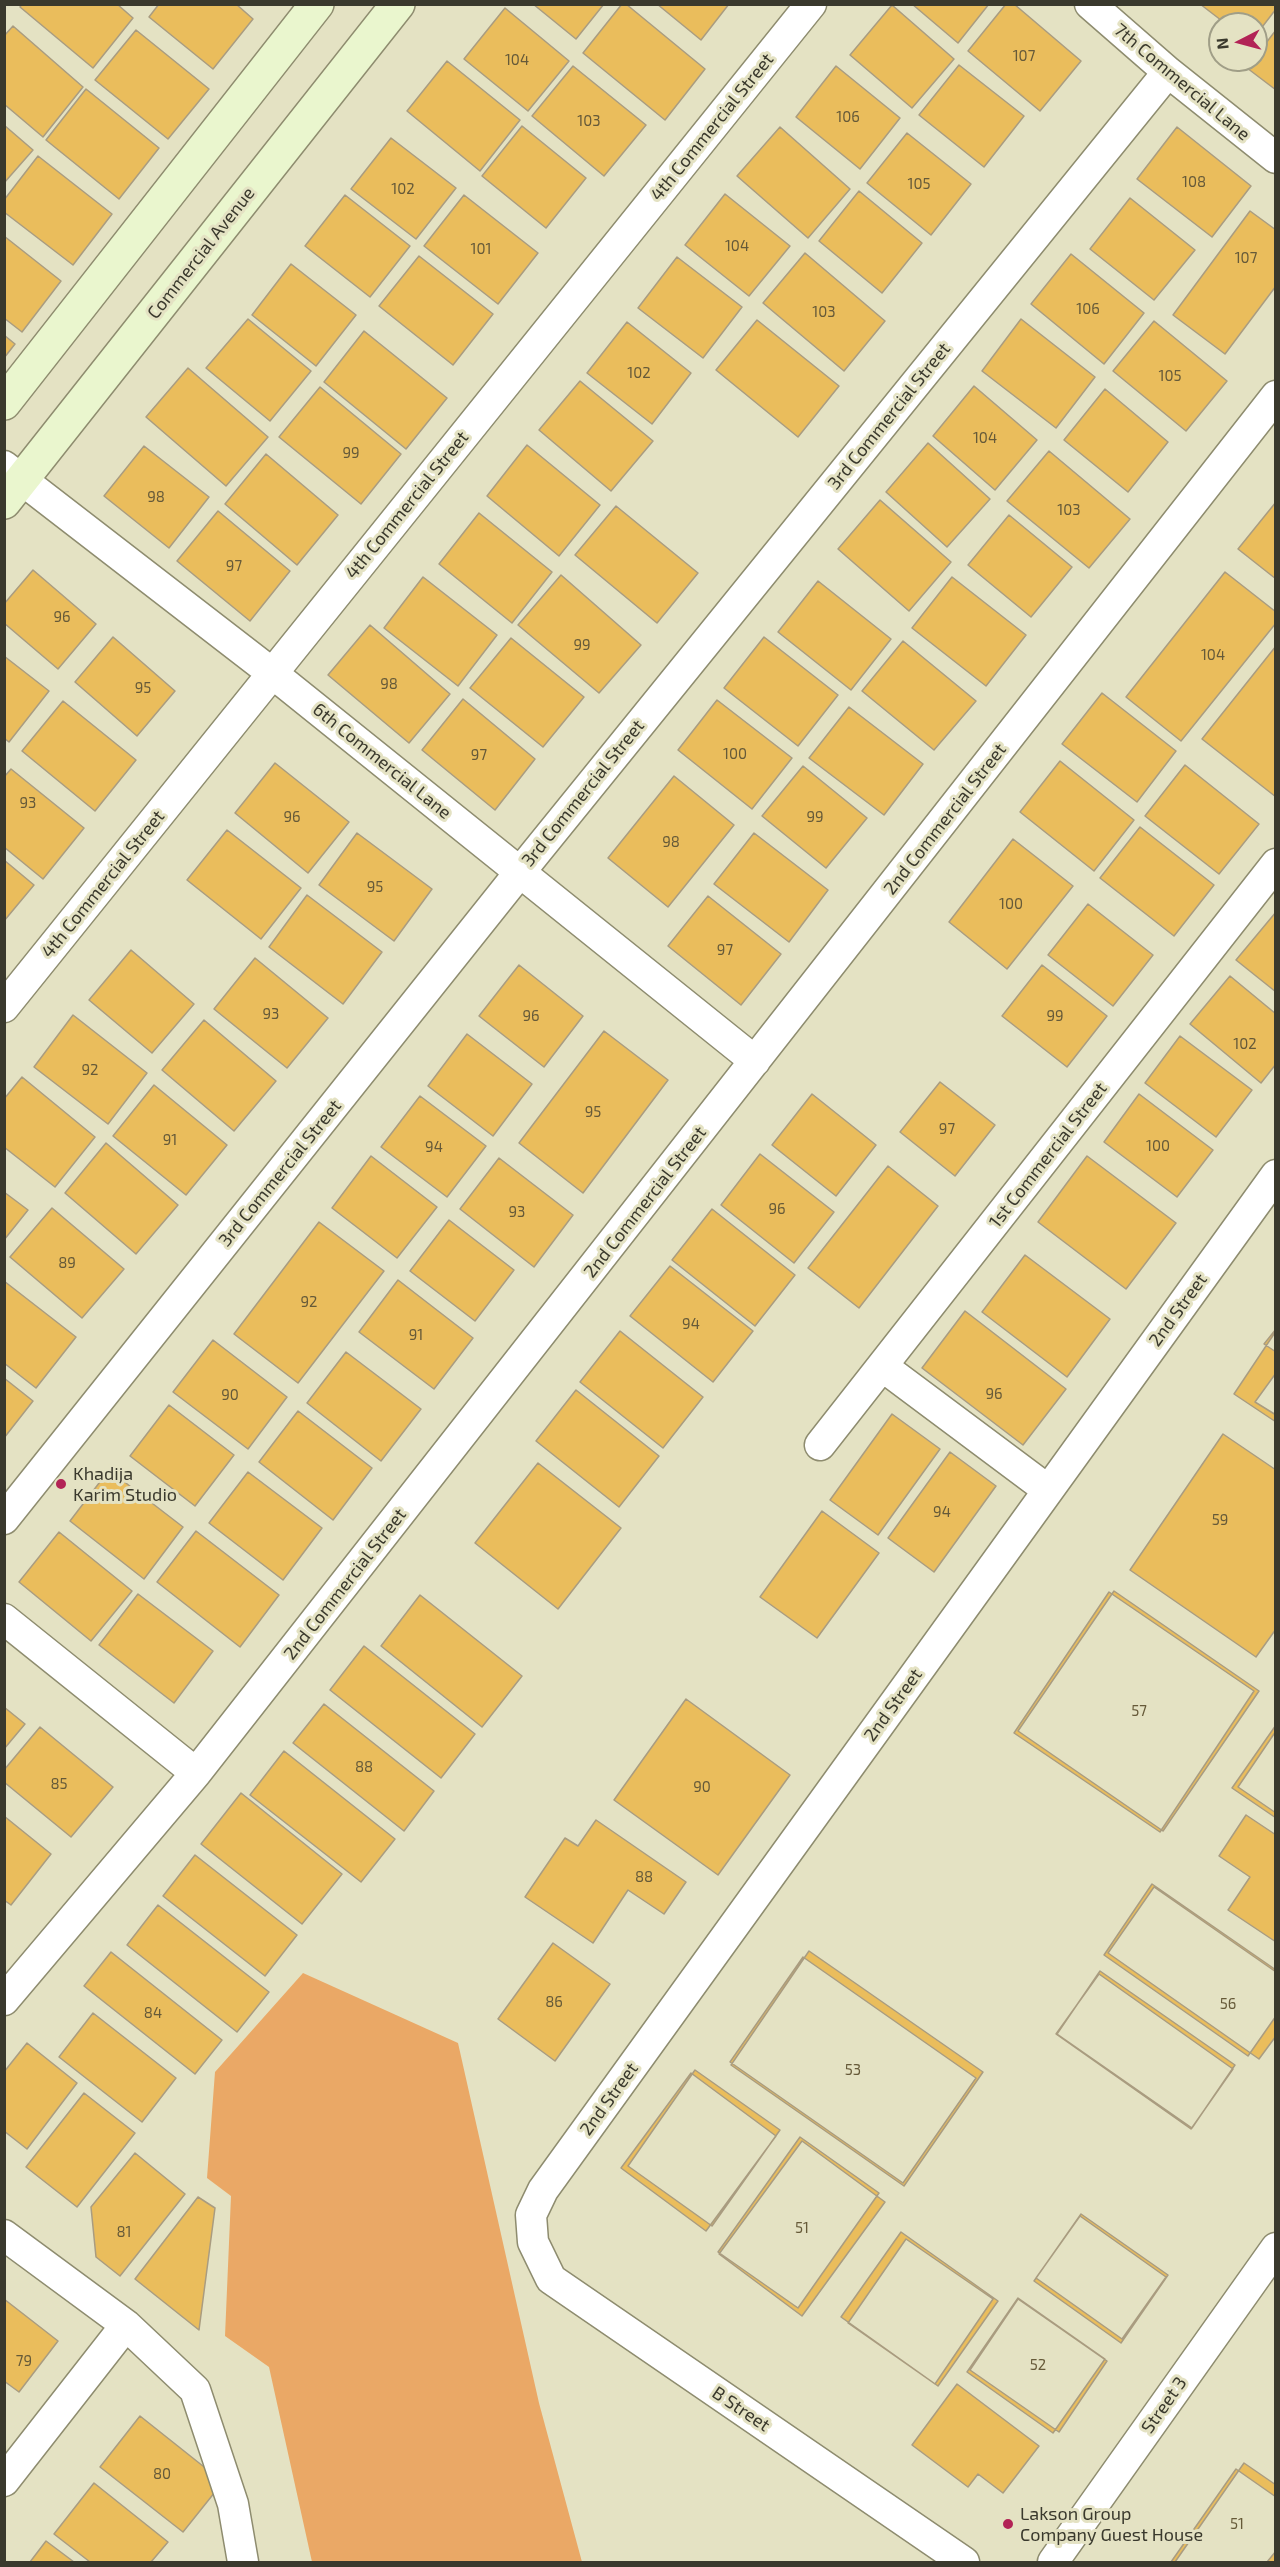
<!DOCTYPE html>
<html>
<head>
<meta charset="utf-8">
<style>
	body { margin:0 }
	#map { position:relative; width:1280px; height:2567px; overflow:hidden; background:#e4e2c3; font-family:"Exo 2",sans-serif }
	canvas { display:block }
	.frame { position:absolute; inset:0; border:6px solid #3a392d; pointer-events:none }
	.north { position:absolute; left:1208px; top:12px; width:60px; height:60px; box-sizing:border-box; background:#e4e2c3; border:2px solid #a09e87; border-radius:50%; rotate:264deg; font-size:16px; font-weight:700; line-height:24px; text-align:center; color:#3a392d }
	.north::after { content:''; display:block; margin:auto; width:21px; height:27px; background:#b22356; clip-path:polygon(50% 0,100% 100%,50% 72%,0 100%) }
</style>
</head>
<body>
<div id="map">
<canvas width="1280" height="2567"></canvas>
<div class="frame"></div>
<div class="north">N</div>
</div>
<script>
const ctx = document.querySelector('canvas').getContext('2d');
ctx.lineJoin = 'round';
function paint(path, color) {
  ctx.fillStyle = color;
  ctx.fill(path, 'evenodd');
}
function strokePath(path, color, width, dash) {
  ctx.strokeStyle = color;
  ctx.lineWidth = width;
  ctx.lineCap = dash ? 'butt' : 'round';
  ctx.setLineDash(dash || []);
  ctx.stroke(path);
}
function label(font, color, halo, rows, align = 'center') {
  ctx.font = font + ' "Exo 2",sans-serif';
  ctx.lineWidth = 6;
  ctx.setLineDash([]);
  ctx.textBaseline = 'middle';
  ctx.strokeStyle = halo;
  ctx.fillStyle = color;
  for (const [text, x, y, turn = 0] of rows) {
    ctx.save();
    ctx.translate(x, y);
    ctx.rotate((+turn || 0) * Math.PI / 180);
    ctx.textAlign = isNaN(turn) ? turn : align;
    if (halo) ctx.strokeText(text, 0, 0);
    ctx.fillText(text, 0, 0);
    ctx.restore();
  }
}
paint(new Path2D(`
	M303 1973 458 2043 539 2403 582 2562H312L269 2367 225 2336 231 2196 207 2178 215 2072Z`), '#eaa866');
const building = new Path2D(`
	M22 4H117L133 18 93 68 20 7Z
	M159 4H236L253 19 213 69 149 17Z
	M533 4H604L576 39Z
	M622 4H626L705 69 665 120 583 53Z
	M657 4H729L701 40Z
	M912 4H989L958 43Z
	M1006 4H1014L1081 61 1040 111 968 51Z
	M1200 4H1276V9L1256 35V24H1226Z
	M892 5 954 59 912 108 850 55Z
	M505 8 569 61 528 111 464 59Z
	M13 26 83 87 43 137 4 104V36Z
	M136 30 209 89 168 139 95 80Z
	M1276 30V90L1247 68 1253 60H1256V56Z
	M447 61 520 120 480 171 407 111Z
	M959 65 1024 116 984 167 919 115Z
	M573 66 646 125 604 176 532 116Z
	M836 66 900 118 860 169 796 117Z
	M86 89 159 148 119 199 46 140Z
	M4 125 33 150 4 183Z
	M522 126 586 178 546 228 482 176Z
	M780 127 850 189 808 238 737 176Z
	M1177 127 1251 186 1212 237 1137 179Z
	M907 133 971 184 931 235 867 183Z
	M391 138 456 188 416 239 351 189Z
	M38 156 112 214 73 265 4 212V200Z
	M859 191 922 243 882 293 819 241Z
	M725 194 790 246 749 296 685 245Z
	M345 195 410 246 370 297 305 246Z
	M464 195 538 253 498 304 424 246Z
	M1130 198 1195 250 1154 300 1090 249Z
	M1250 211 1276 230V286L1225 354 1173 315Z
	M4 236 61 281 22 332 4 318Z
	M805 253 885 321 844 371 763 303Z
	M1071 254 1144 313 1104 364 1031 304Z
	M419 256 493 314 453 365 379 306Z
	M677 257 742 307 703 358 638 308Z
	M291 264 356 315 316 366 252 315Z
	M248 319 311 371 270 421 206 368Z
	M1021 319 1095 377 1056 428 982 371Z
	M757 320 839 386 798 437 716 370Z
	M1154 321 1227 381 1186 431 1113 371Z
	M627 322 691 373 652 424 587 373Z
	M364 331 447 398 406 449 324 382Z
	M4 335 15 344 4 358Z
	M188 368 268 437 226 486 146 417Z
	M580 381 653 441 611 491 539 430Z
	M974 386 1037 440 995 490 933 436Z
	M320 387 401 454 361 504 279 437Z
	M1105 389 1168 442 1128 492 1064 440Z
	M928 443 990 499 947 547 886 492Z
	M527 445 600 505 559 556 487 496Z
	M144 446 209 497 169 548 104 496Z
	M1049 451 1130 519 1089 568 1007 501Z
	M266 454 338 515 297 565 225 504Z
	M880 500 951 562 909 611 838 549Z
	M1276 502V579L1238 549Z
	M616 506 698 573 657 623 575 555Z
	M218 511 290 571 250 621 177 561Z
	M479 513 552 572 512 623 439 564Z
	M1009 515 1072 567 1031 617 968 565Z
	M33 570 96 624 58 669 4 623V604Z
	M1225 572 1276 612V623L1181 741 1126 697Z
	M561 575 641 645 599 693 518 625Z
	M423 577 497 635 458 686 384 628Z
	M952 577 1026 635 986 686 912 628Z
	M818 581 891 639 851 690 778 632Z
	M370 625 450 694 409 743 328 675Z
	M113 637 175 691 137 736 75 682Z
	M764 637 838 695 798 746 724 688Z
	M511 638 584 697 543 747 470 688Z
	M903 641 976 701 934 750 862 691Z
	M1276 646V797L1202 739Z
	M4 656 49 691 9 742 4 738Z
	M1102 693 1176 751 1137 802 1062 744Z
	M463 699 535 759 495 810 422 750Z
	M717 700 792 758 752 809 678 750Z
	M63 701 136 760 95 811 22 751Z
	M849 707 923 764 884 815 809 758Z
	M1060 761 1134 820 1094 871 1020 812Z
	M275 763 349 822 308 873 235 813Z
	M1185 765 1259 824 1219 874 1145 816Z
	M803 766 867 818 826 868 762 816Z
	M11 769 84 828 43 879 4 847V777Z
	M674 776 734 825 668 907 608 858Z
	M1140 827 1214 885 1174 936 1100 878Z
	M227 830 301 888 261 939 187 880Z
	M357 833 432 889 394 941 319 885Z
	M754 833 828 890 789 942 714 884Z
	M1013 839 1073 886 1007 969 949 922Z
	M4 860 34 885 4 921Z
	M307 895 382 952 343 1004 269 947Z
	M708 896 781 954 741 1005 668 946Z
	M1088 904 1153 955 1113 1006 1048 955Z
	M1276 912V992L1236 960Z
	M131 950 194 1004 152 1053 89 1000Z
	M255 958 328 1018 287 1068 214 1009Z
	M519 965 583 1016 544 1067 479 1016Z
	M1042 965 1107 1016 1067 1067 1002 1016Z
	M1230 976 1276 1014V1064L1261 1083 1190 1024Z
	M73 1015 147 1073 108 1124 34 1067Z
	M204 1020 276 1081 234 1131 162 1070Z
	M604 1031 668 1080 583 1193 519 1143Z
	M467 1034 532 1084 493 1136 428 1086Z
	M1180 1036 1252 1090 1216 1137 1145 1083Z
	M22 1077 95 1137 55 1187 4 1147V1099Z
	M940 1082 995 1125 955 1176 900 1132Z
	M154 1085 227 1145 186 1195 113 1136Z
	M812 1094 876 1145 836 1196 772 1145Z
	M1139 1094 1213 1150 1177 1197 1104 1142Z
	M420 1096 486 1146 447 1197 381 1147Z
	M106 1143 178 1205 136 1254 65 1193Z
	M760 1154 834 1212 794 1263 721 1205Z
	M371 1156 437 1207 397 1258 332 1208Z
	M1087 1156 1176 1223 1126 1289 1038 1222Z
	M499 1158 573 1215 534 1267 460 1209Z
	M888 1166 938 1206 859 1308 808 1268Z
	M4 1192 28 1210 4 1240Z
	M52 1208 124 1269 82 1318 10 1257Z
	M712 1209 795 1275 755 1326 672 1260Z
	M449 1220 514 1270 475 1321 410 1271Z
	M319 1222 384 1271 298 1383 234 1334Z
	M1025 1255 1110 1319 1067 1377 982 1312Z
	M670 1266 753 1331 713 1382 630 1316Z
	M398 1280 473 1338 434 1389 359 1332Z
	M4 1281 76 1337 36 1388 4 1363Z
	M965 1311 1066 1389 1023 1445 922 1368Z
	M1276 1329V1352L1264 1344Z
	M620 1331 703 1397 663 1448 580 1382Z
	M1276 1331V1422L1234 1394Z
	M213 1340 287 1397 248 1449 173 1392Z
	M346 1352 421 1409 381 1461 307 1403Z
	M1276 1373V1415L1255 1402Z
	M4 1378 33 1401 4 1438Z
	M576 1390 659 1456 619 1507 536 1441Z
	M169 1405 234 1455 195 1506 130 1456Z
	M298 1411 372 1468 333 1520 259 1462Z
	M892 1414 940 1449 878 1535 830 1500Z
	M1223 1434 1276 1470V1629L1256 1657 1130 1570Z
	M950 1452 996 1486 934 1572 888 1538Z
	M538 1463 621 1528 558 1609 475 1543Z
	M109 1470 183 1527 144 1579 70 1521Z
	M248 1472 322 1528 283 1580 209 1523Z
	M822 1511 879 1553 817 1638 760 1597Z
	M196 1531 279 1595 240 1647 157 1582Z
	M59 1532 132 1591 91 1641 19 1582Z
	M1114 1591 1259 1691 1163 1831 1018 1731Z
	M1109 1592 1254 1691 1160 1832 1014 1733Z
	M138 1594 213 1651 174 1703 99 1645Z
	M420 1595 522 1676 482 1727 381 1646Z
	M364 1646 475 1734 441 1778 330 1690Z
	M686 1699 790 1775 718 1875 614 1800Z
	M324 1704 434 1791 404 1831 293 1743Z
	M4 1707 25 1724 4 1749Z
	M1276 1725V1818L1232 1788Z
	M40 1727 113 1787 71 1837 4 1782V1770Z
	M1276 1731V1813L1238 1787Z
	M284 1751 395 1839 361 1882 250 1795Z
	M241 1793 342 1874 302 1924 201 1844Z
	M1246 1815 1276 1835V1942L1228 1910 1250 1877 1219 1856Z
	M4 1816 51 1854 11 1905 4 1900Z
	M596 1820 686 1882 664 1914 628 1890 593 1943 525 1897 565 1838 578 1846Z
	M195 1855 297 1935 265 1976 163 1896Z
	M1152 1884 1276 1970V2016L1248 2056 1104 1955Z
	M1154 1887 1276 1972V2036L1259 2059 1108 1953Z
	M158 1905 269 1992 237 2032 127 1945Z
	M553 1943 610 1984 555 2061 498 2019Z
	M809 1951 983 2072 904 2186 731 2065Z
	M111 1952 222 2040 195 2074 84 1986Z
	M803 1957 976 2078 903 2183 730 2062Z
	M1100 1971 1235 2065 1192 2128 1057 2034Z
	M1099 1974 1233 2069 1191 2129 1056 2034Z
	M93 2013 176 2078 142 2122 59 2057Z
	M27 2043 77 2083 27 2149 4 2131V2072Z
	M695 2070 780 2130 712 2226 628 2166Z
	M691 2073 776 2136 706 2231 621 2168Z
	M84 2093 135 2133 77 2207 26 2167Z
	M800 2137 879 2193 798 2308 718 2252Z
	M802 2141 885 2202 802 2316 719 2254Z
	M135 2153 185 2194 120 2276 96 2257 91 2207Z
	M198 2197 215 2208 199 2330 135 2279Z
	M1081 2214 1168 2275 1121 2343 1034 2281Z
	M1080 2216 1166 2277 1122 2339 1036 2278Z
	M901 2232 998 2301 938 2386 841 2317Z
	M906 2239 993 2299 935 2384 848 2323Z
	M1018 2298 1105 2359 1053 2433 967 2372Z
	M4 2299 58 2341 19 2392 4 2381Z
	M1018 2299 1107 2361 1059 2432 970 2370Z
	M957 2384 1039 2446 1003 2493 978 2474 968 2487 912 2445Z
	M140 2416 223 2482 183 2532 100 2467Z
	M1244 2463 1276 2485V2562H1175Z
	M1236 2469 1276 2497V2551L1267 2562H1171Z
	M94 2483 168 2542 151 2562H90L54 2534Z
	M46 2541 74 2562H30Z`);
paint(building, '#eabd5c');
strokePath(building, '#a99c80', 1.5);
const minor = new Path2D(`
	M1090 4 1168 72 1276 158
	M4 466 272 673 755 1061
	M4 1007 811 4
	M882 1366 1048 1490
	M820 1445 1276 864
	M4 1519 520 872 1168 72
	M4 1619 196 1773
	M4 2000 196 1773 1276 396
	M4 2235 126 2325 195 2390 233 2504 243 2562
	M4 2481 126 2325
	M964 2562 551 2279 533 2242 531 2215 543 2190 1276 1175
	M1053 2562 1276 2248`);
const secondary = new Path2D(`
	M4 403 317 4
	M4 502 398 4`);
strokePath(minor, '#8e8c6f', 33);
strokePath(secondary, '#8e8c6f', 36);
strokePath(minor, '#fff', 30);
strokePath(secondary, '#eaf6ce', 33);
for (const [x, y, r, color] of [
	[61,1484,6,"#b22356"],
	[1008,2524,6,"#b22356"]
]) {
  const dot = new Path2D();
  dot.arc(x, y, r, 0, 2 * Math.PI);
  ctx.fillStyle = color;
  ctx.fill(dot);
  strokePath(dot, '#e4e2c3', 2);
}
label('15px', '#665a39', null, [
	["107",1024,56],
	["104",517,60],
	["106",848,117],
	["103",589,121],
	["108",1194,182],
	["105",919,184],
	["102",403,189],
	["104",737,246],
	["101",481,249],
	["107",1246,258],
	["106",1088,309],
	["103",824,312],
	["102",639,373],
	["105",1170,376],
	["104",985,438],
	["99",351,453],
	["98",156,497],
	["103",1069,510],
	["97",234,566],
	["96",62,617],
	["99",582,645],
	["104",1213,655],
	["98",389,684],
	["95",143,688],
	["100",735,754],
	["97",479,755],
	["93",28,803],
	["96",292,817],
	["99",815,817],
	["98",671,842],
	["95",375,887],
	["100",1011,904],
	["97",725,950],
	["93",271,1014],
	["96",531,1016],
	["99",1055,1016],
	["102",1245,1044],
	["92",90,1070],
	["95",593,1112],
	["97",947,1129],
	["91",170,1140],
	["100",1158,1146],
	["94",434,1147],
	["96",777,1209],
	["93",517,1212],
	["89",67,1263],
	["92",309,1302],
	["94",691,1324],
	["91",416,1335],
	["96",994,1394],
	["90",230,1395],
	["94",942,1512],
	["59",1220,1520],
	["57",1139,1711],
	["88",364,1767],
	["85",59,1784],
	["90",702,1787],
	["88",644,1877],
	["86",554,2002],
	["56",1228,2004],
	["84",153,2013],
	["53",853,2070],
	["51",802,2228],
	["81",124,2232],
	["79",24,2361],
	["52",1038,2365],
	["80",162,2474],
	["51",1237,2524]
]);
label('18px', '#3a392d', '#e4e2c3', [
	["7th Commercial Lane",1182,82,40],
	["4th Commercial Street",712,127,-51],
	["Commercial Avenue",201,253,-52],
	["3rd Commercial Street",889,416,-51],
	["4th Commercial Street",407,505,-51],
	["6th Commercial Lane",382,761,39],
	["3rd Commercial Street",583,793,-51],
	["2nd Commercial Street",945,819,-52],
	["4th Commercial Street",103,884,-51],
	["1st Commercial Street",1048,1155,-52],
	["3rd Commercial Street",280,1173,-51],
	["2nd Commercial Street",645,1202,-52],
	["2nd Street",1178,1310,-54],
	["2nd Commercial Street",345,1584,-52],
	["2nd Street",893,1705,-54],
	["2nd Street",609,2099,-54],
	["Street 3",1164,2405,-55],
	["B Street",741,2409,34]
]);
label('18px', '#3a392d', '#e4e2c3', [
	["Khadija",73,1474],
	["Karim Studio",73,1495],
	["Lakson Group",1020,2514],
	["Company Guest House",1020,2535]
], 'left');
</script>
</body>
</html>
